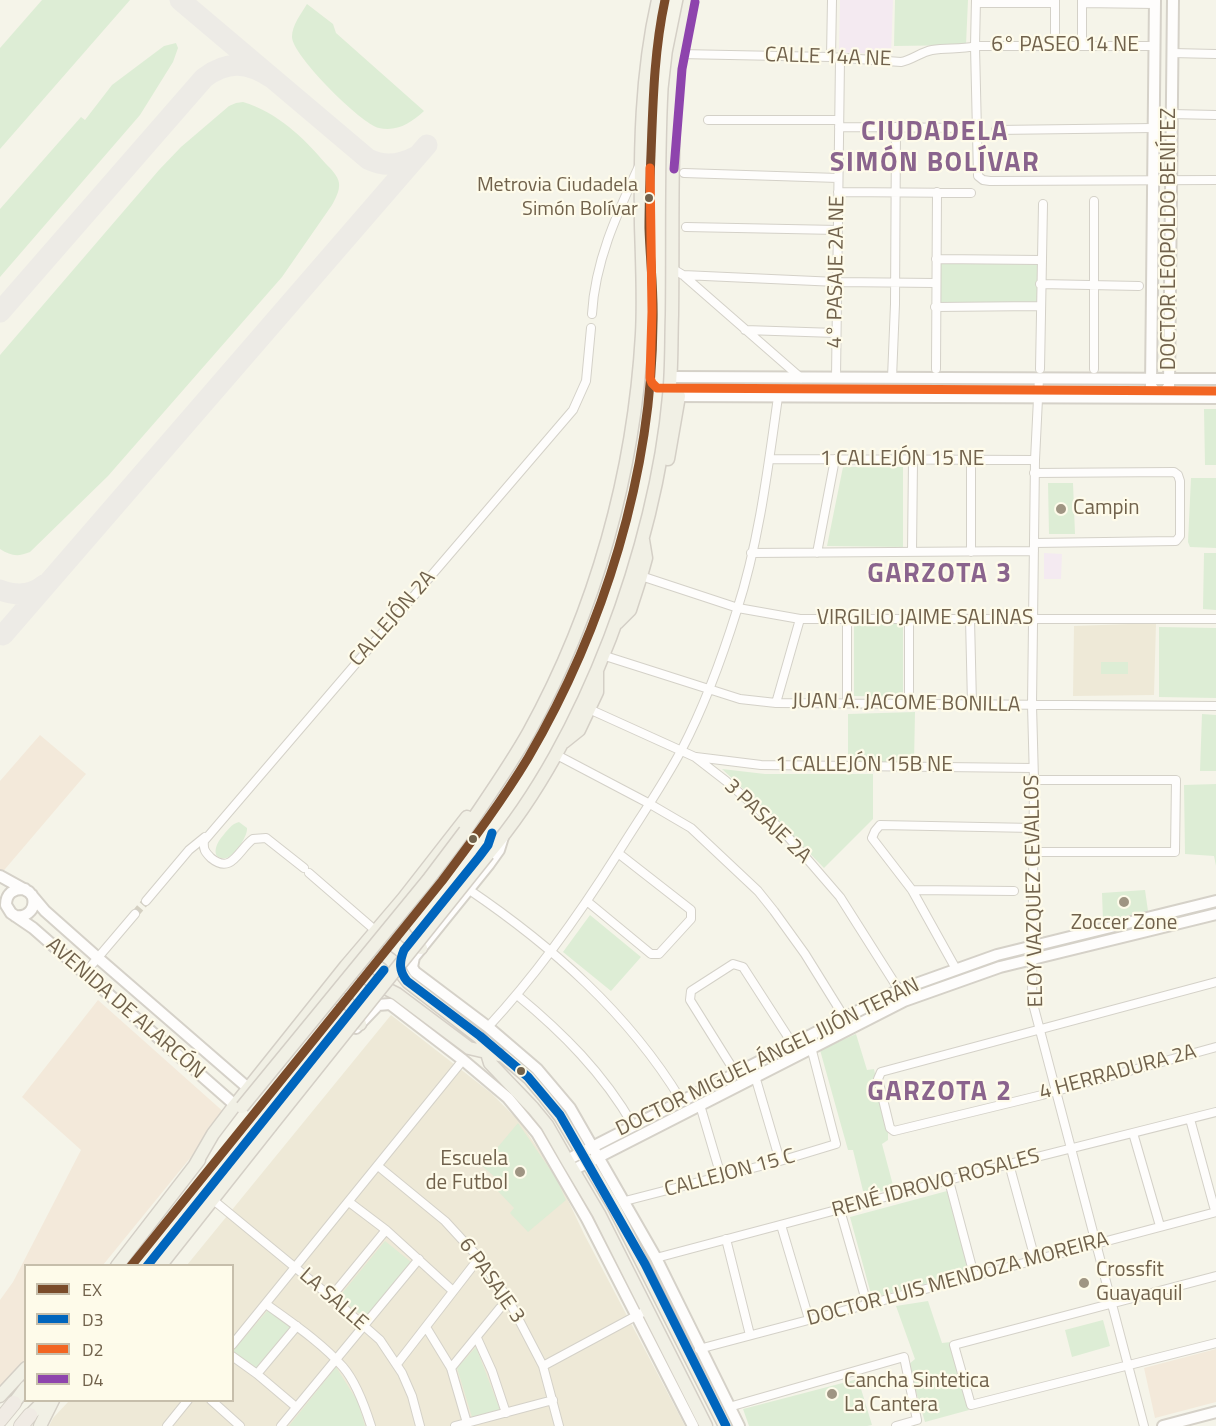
<!DOCTYPE html>
<html>
<head>
<meta charset="utf-8">
<style>
	body { margin:0 }
	#map { position:relative; width:1216px; height:1426px; overflow:hidden; background:#f5f4e9; font-family:"Titillium Web",sans-serif }
	canvas { display:block }
	.legend { position:absolute; left:24px; top:1264px; width:210px; height:138px; box-sizing:border-box; background:#fefbea; border:2px solid #c6beab; margin:0; padding:8px 10px; list-style:none; font-size:18px; color:#71624c }
	.legend li { display:flex; align-items:center; gap:12px; height:30px }
	.legend b { width:30px; border:2px solid #c6beab }
</style>
</head>
<body>
<div id="map">
<canvas width="1216" height="1426"></canvas>
<ul class="legend">
<li><b style="height:8px;background:#7a4b2a"></b>EX</li>
<li><b style="height:8px;background:#0065bd"></b>D3</li>
<li><b style="height:8px;background:#f26522"></b>D2</li>
<li><b style="height:8px;background:#8e44ad"></b>D4</li>
</ul>
</div>
<script>
const ctx = document.querySelector('canvas').getContext('2d');
ctx.lineJoin = 'round';
function paint(path, color) {
  ctx.fillStyle = color;
  ctx.fill(path, 'evenodd');
}
function strokePath(path, color, width, dash) {
  ctx.strokeStyle = color;
  ctx.lineWidth = width;
  ctx.lineCap = dash ? 'butt' : 'round';
  ctx.setLineDash(dash || []);
  ctx.stroke(path);
}
function label(font, color, halo, rows, align = 'center') {
  ctx.font = font + ' "Titillium Web",sans-serif';
  ctx.lineWidth = 4.5;
  ctx.setLineDash([]);
  ctx.textBaseline = 'middle';
  ctx.strokeStyle = halo;
  ctx.fillStyle = color;
  for (const [text, x, y, turn = 0] of rows) {
    ctx.save();
    ctx.translate(x, y);
    ctx.rotate((+turn || 0) * Math.PI / 180);
    ctx.textAlign = isNaN(turn) ? turn : align;
    if (halo) ctx.strokeText(text, 0, 0);
    ctx.fillText(text, 0, 0);
    ctx.restore();
  }
}
paint(new Path2D(`
	M1156 623 1154 695 1073 696 1074 626Z
	M391 1015 491 1093 520 1122 557 1177 584 1234 685 1426H49L53 1418 69 1401 232 1400V1266L187 1265Z`), '#eee9d7');
paint(new Path2D(`
	M40 735 86 774 0 875V781Z
	M98 1000 226 1114 103 1265 26 1266 25 1361 0 1392V1300L13 1282 81 1150 22 1097Z
	M1216 1349V1402L1155 1418 1144 1368Z`), '#f3e9da');
paint(new Path2D(`
	M840 0H893L891 55 839 52Z
	M1044 553 1062 554 1061 579H1044Z`), '#f4eaf1');
paint(new Path2D(`
	M42 0H130L0 149V48Z
	M895 0H968L966 45 894 46Z
	M307 4 333 24 336 33 424 111C411 123 397 132 379 128 361 124 292 55 292 37 292 25 301 14 307 4Z
	M176 43 178 48 173 62 140 115 0 277V209L81 117 85 120 112 85 164 46Z
	M243 102C277 112 304 138 326 164 331 169 338 176 339 183 340 191 335 199 332 205L282 277 108 476 30 552C18 557 11 556 0 549V355L159 170 181 147 229 106 236 103Z
	M939 263H1037L1039 307H939Z
	M1204 409H1216V465H1205Z
	M843 467H903V547L827 546Z
	M1191 478H1216V548L1190 547 1188 542Z
	M1048 483H1073L1075 534H1049Z
	M1204 553H1216V610L1203 609Z
	M854 623 903 624V697L854 696Z
	M1159 627 1216 628V698L1159 697Z
	M1101 662H1128V674H1101Z
	M915 712 914 763 848 762V714Z
	M1202 714 1216 715V771H1200Z
	M722 769 765 774H873V819L824 868 784 827Z
	M1216 784V866L1214 856 1185 854 1184 785Z
	M239 822 247 828C248 836 234 857 226 858 210 860 216 844 221 838 227 831 231 824 239 822Z
	M1145 890 1148 911 1103 921 1102 893Z
	M590 915 641 957 611 991 563 952Z
	M856 1034 867 1070 874 1069 888 1133V1140L882 1144 894 1189 864 1195 853 1150H848L820 1050Z
	M518 1123 556 1178 566 1200 528 1232 510 1213 514 1208 497 1190 502 1183 482 1166Z
	M947 1191 969 1272 872 1298 850 1217Z
	M385 1241 411 1262 365 1318 339 1297Z
	M928 1301 942 1343 951 1342 969 1410 925 1422 908 1365 915 1359 896 1306Z
	M268 1310 290 1327 256 1368 233 1351Z
	M1103 1320 1110 1346 1072 1357 1065 1330Z
	M476 1347 500 1410 472 1417 457 1368Z
	M336 1367 358 1402 365 1426H289Z
	M858 1379 872 1425 867 1426H749L743 1409Z`), '#ddedd5');
strokePath(new Path2D(`
	M180 0 368 159C384 167 400 165 415 157
	M0 312 204 78C227 60 248 62 272 78
	M0 590C16 596 31 596 44 585
	M3 635 427 145`), '#edebe6', 21);
strokePath(new Path2D(`
	M135 914 146 901`), '#d4d0c2', 8, [8, 4]);
const street = new Path2D(`
	M976 0 975 46 978 176 983 180 990 181 1216 180
	M1055 0V46
	M1082 0V46
	M976 3H1055
	M1082 3 1155 4
	M1172 53 1216 54
	M679 54 831 57 901 62C912 60 921 52 932 50 947 47 960 50 975 46H1154
	M831 57 832 0
	M1171 114 1216 115
	M708 120H839
	M839 127 977 128
	M996 130 1153 128
	M684 173 838 178
	M838 192 971 193
	M686 227 838 230
	M936 259 1041 260
	M673 269 683 275 801 378
	M683 275 837 282 935 283
	M1040 284 1139 286
	M935 307 1040 306
	M592 314C595 261 617 214 639 166
	M745 330 836 333
	M936 369 937 192
	M1040 369 1043 204
	M1094 369V201
	M836 378 840 59
	M892 378 895 304 896 127
	M1039 378 1035 460 1032 705 1034 780 1032 1000 1144 1426
	M770 459 1035 460
	M1034 543 1176 541 1180 536V481L1178 475 1174 472 1034 473
	M912 552 913 460
	M971 552V461
	M751 553 1034 551
	M817 553 835 459
	M641 576 738 608 800 619H1216
	M970 619 972 704
	M602 655 740 699 776 703 1216 706
	M776 703 800 619
	M847 703V619
	M909 703V618
	M589 709 695 757 726 781 783 831 840 897 899 990
	M555 754 650 804 691 828 758 891 774 911 805 954 846 1020
	M696 757 761 765 1033 768
	M1033 852H1175L1176 780H1034
	M304 868 266 838 253 839C238 850 232 875 211 858 205 852 203 849 204 841L573 410 586 381 591 328
	M309 873 376 931
	M468 889C552 946 628 1013 681 1100
	M912 890 1014 891
	M146 901 189 850 205 837
	M588 902 651 954H659L691 919V910L618 853
	M956 969 912 890 872 838 875 831 880 825 1033 828
	M84 974 135 914
	M1216 982 881 1072 878 1079 890 1128 894 1131 1042 1095 1216 1047
	M517 995C563 1033 603 1073 633 1125
	M488 1027C538 973 579 915 618 853 639 819 663 785 682 749 705 705 722 658 737 610 759 542 768 468 778 397
	M735 1072 690 1000 691 991 733 964 743 967 792 1043
	M755 1076 780 1161
	M700 1105 721 1176
	M1190 1119 1214 1207
	M1133 1133 1160 1226
	M1009 1164 1035 1259
	M378 1166 445 1221 479 1258 507 1297 543 1366 559 1426
	M949 1181 974 1275
	M212 1199 331 1297 380 1340 402 1373 412 1396 420 1426
	M625 1201 780 1161 836 1144 811 1047
	M349 1202 386 1230 453 1291
	M840 1210 867 1304
	M781 1225 809 1319
	M726 1239 750 1335
	M656 1258 1009 1164 1216 1112
	M1216 1276 954 1345 971 1405 1216 1343
	M331 1297 386 1230
	M266 1304C292 1323 321 1342 343 1367 356 1382 365 1407 371 1426
	M426 1327 451 1368 467 1423
	M477 1338 492 1371 506 1413
	M232 1345 463 1060
	M699 1349 1216 1212
	M232 1356 257 1374 296 1407
	M397 1364 479 1258
	M543 1366 647 1310
	M451 1368 500 1308
	M257 1374 297 1326
	M211 1400 240 1426
	M729 1407 904 1357 917 1420 896 1426
	M167 1426 188 1400
	M281 1426 419 1259
	M455 1426 553 1400`);
const secondary = new Path2D(`
	M1155 0 1151 386 1160 398 1169 386 1173 0
	M670 377 1216 379
	M670 396 1216 398
	M503 837 499 850 489 864 414 957 412 967 415 972 488 1027 537 1069 570 1108 656 1258 739 1426
	M0 876 29 892 45 911 98 958 248 1088
	M25 889C13 888 6 894 6 905L11 913 33 928 235 1105
	M15 916C28 918 37 908 32 895
	M356 1028 378 1005 390 1004 463 1060 508 1098 537 1133 587 1219 693 1426
	M567 1160 899 990 997 955 1216 901
	M573 1170 904 1001 1000 967 1216 914
	M1163 1426 1216 1412`);
const primary = new Path2D(`
	M668 459 679 396
	M617 623 630 610 641 576 646 558 643 540
	M564 742 579 730 597 692V672
	M465 831C487 798 510 766 529 732 596 610 634 473 642 334 644 298 642 262 641 225 640 150 641 74 658 0
	M488 854C585 741 656 544 669 396 672 369 671 342 672 315 673 240 671 164 675 89L679 54 690 0
	M391 914 406 936 421 948
	M369 940 375 948 391 960 408 982 479 1037 484 1043 490 1063 533 1108 547 1125 567 1160 599 1214 706 1426
	M346 966 358 970 371 981 397 994 469 1048 503 1056 529 1078 545 1097 560 1116 614 1207 725 1426
	M325 995C344 997 355 1005 360 1024
	M195 1165 213 1134 235 1105 346 966 403 899 467 817
	M117 1266 199 1160
	M160 1266 270 1127
	M0 1396 26 1368
	M14 1403 26 1387
	M30 1415 45 1400
	M40 1426 53 1400`);
const highway = new Path2D(`
	M0 1420 14 1403
	M21 1426 30 1415`);
strokePath(street, '#d4d1c8', 10);
strokePath(secondary, '#d5d1c8', 14);
strokePath(primary, '#d4cfc6', 15);
strokePath(highway, '#d4cfc6', 16);
strokePath(street, '#fefdfc', 8);
strokePath(secondary, '#fefdfc', 10);
strokePath(primary, '#f1f0e5', 12);
strokePath(highway, '#f0ebe4', 14);
const primaryBridge = new Path2D(`
	M242 1107 428 880 465 831
	M270 1127 488 854`);
strokePath(primaryBridge, '#d4cfc6', 15, []);
strokePath(primaryBridge, '#f1f0e5', 12);
strokePath(new Path2D(`
	M131 1266 442 881C472 841 502 801 528 758 604 628 652 474 653 322 654 291 650 260 649 228 649 203 650 178 651 154 653 102 654 51 665 0`), '#7a4b2a', 9);
strokePath(new Path2D(`
	M492 833 488 845 479 857 404 950C399 962 399 971 407 981L480 1036 528 1077 560 1115 645 1264 726 1426
	M147 1266 384 970`), '#0065bd', 9);
strokePath(new Path2D(`
	M650 168 652 312 650 378 652 383 657 388 1216 391`), '#f26522', 9);
strokePath(new Path2D(`
	M674 169 682 69 695 2`), '#8e44ad', 9);
for (const [x, y, r, color] of [
	[649,198,5,"#71624c"],
	[1061,509,6,"#9f9583"],
	[473,839,5,"#71624c"],
	[1124,902,6,"#9f9583"],
	[521,1071,5,"#71624c"],
	[520,1172,6,"#9f9583"],
	[1084,1283,6,"#9f9583"],
	[832,1394,6,"#9f9583"]
]) {
  const dot = new Path2D();
  dot.arc(x, y, r, 0, 2 * Math.PI);
  ctx.fillStyle = color;
  ctx.fill(dot);
  strokePath(dot, '#fefbea', 2);
}
label('20px', '#71624c', '#fefbea', [
	["Metrovia Ciudadela",638,186],
	["Simón Bolívar",638,210]
], 'right');
label('21px', '#71624c', '#fefbea', [
	["6° PASEO 14 NE",1065,46],
	["CALLE 14A NE",828,58,2],
	["DOCTOR LEOPOLDO BENÍTEZ",1170,239,-90],
	["4° PASAJE 2A NE",837,272,-89],
	["1 CALLEJÓN 15 NE",902,460],
	["CALLEJÓN 2A",393,619,-49],
	["VIRGILIO JAIME SALINAS",925,619],
	["JUAN A. JACOME BONILLA",906,704,1],
	["1 CALLEJÓN 15B NE",864,766],
	["3 PASAJE 2A",767,822,44],
	["ELOY VAZQUEZ CEVALLOS",1035,891,-91],
	["AVENIDA DE ALARCÓN",125,1009,41],
	["DOCTOR MIGUEL ÁNGEL JIJÓN TERÁN",768,1058,-26],
	["4 HERRADURA 2A",1118,1073,-15],
	["CALLEJON 15 C",730,1174,-15],
	["RENÉ IDROVO ROSALES",936,1184,-15],
	["DOCTOR LUIS MENDOZA MOREIRA",958,1280,-15],
	["6 PASAJE 3",491,1281,55],
	["LA SALLE",333,1300,41]
]);
label('21px', '#71624c', '#fefbea', [
	["Campin",1073,509],
	["Zoccer Zone",1124,924,"center"],
	["Escuela",508,1160,"right"],
	["de Futbol",508,1184,"right"],
	["Crossfit",1096,1271],
	["Guayaquil",1096,1295],
	["Cancha Sintetica",844,1382],
	["La Cantera",844,1406]
], 'left');
ctx.letterSpacing = '1.5px';
label('bold 27px', '#8a648d', '#fefbea', [
	["CIUDADELA",935,133],
	["SIMÓN BOLÍVAR",935,164],
	["GARZOTA 3",940,575],
	["GARZOTA 2",940,1093]
]);
ctx.letterSpacing = '0px';
</script>
</body>
</html>
